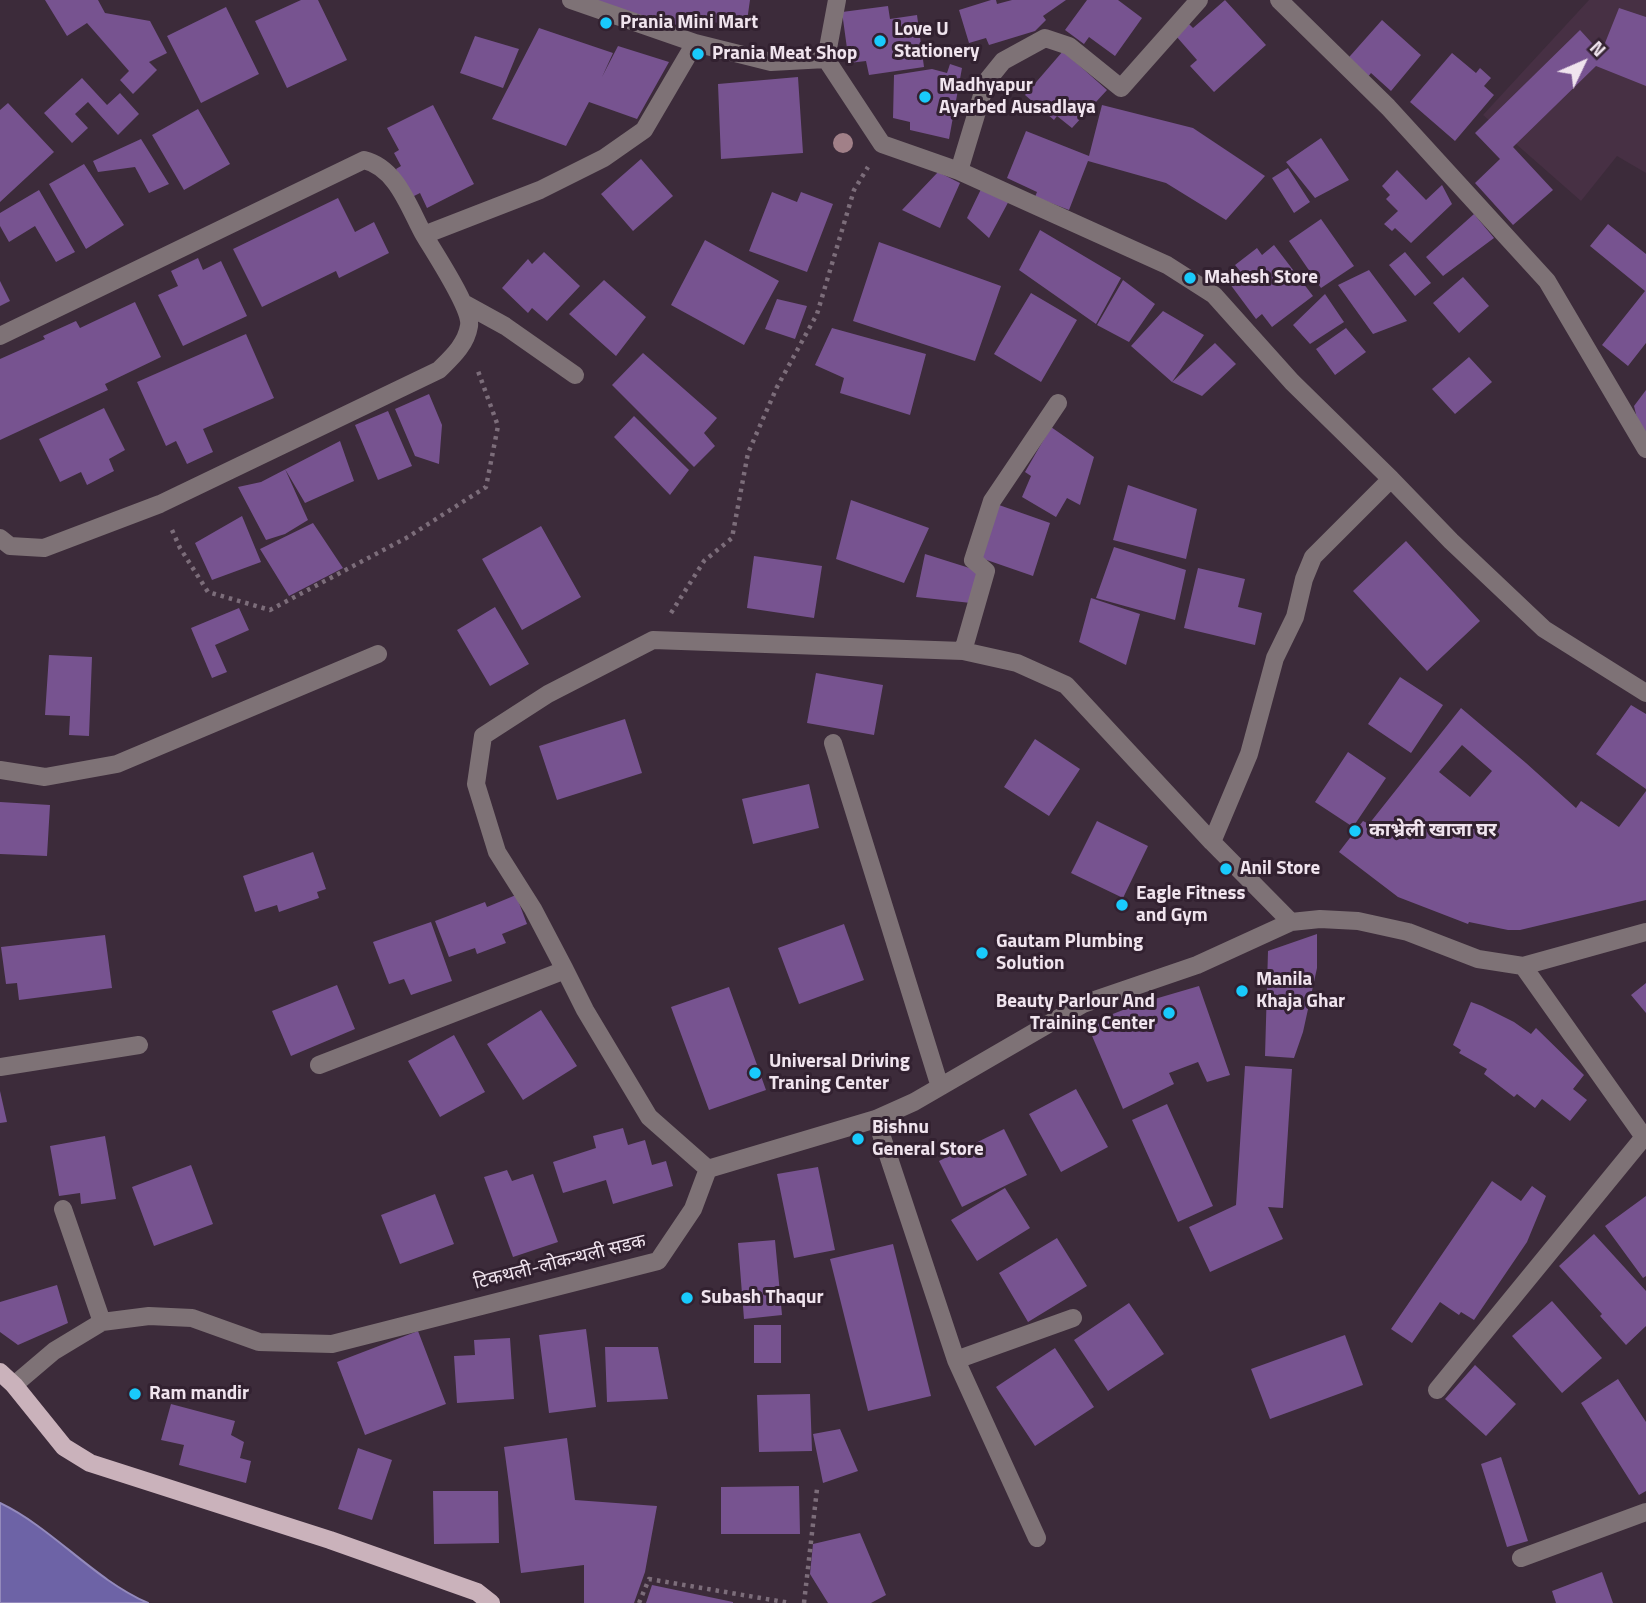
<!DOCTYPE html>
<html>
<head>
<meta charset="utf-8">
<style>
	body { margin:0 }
	#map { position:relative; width:1646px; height:1603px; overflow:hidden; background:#3c2b3a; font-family:"Titillium Web",sans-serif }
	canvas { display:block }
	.north { position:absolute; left:1548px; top:28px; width:70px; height:70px; -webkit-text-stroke:5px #322130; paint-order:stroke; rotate:46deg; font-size:19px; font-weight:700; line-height:28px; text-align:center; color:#f0e4ee }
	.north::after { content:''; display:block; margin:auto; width:24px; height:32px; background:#f0e4ee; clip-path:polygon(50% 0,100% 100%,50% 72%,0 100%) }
</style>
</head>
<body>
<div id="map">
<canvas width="1646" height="1603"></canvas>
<div class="north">N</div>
</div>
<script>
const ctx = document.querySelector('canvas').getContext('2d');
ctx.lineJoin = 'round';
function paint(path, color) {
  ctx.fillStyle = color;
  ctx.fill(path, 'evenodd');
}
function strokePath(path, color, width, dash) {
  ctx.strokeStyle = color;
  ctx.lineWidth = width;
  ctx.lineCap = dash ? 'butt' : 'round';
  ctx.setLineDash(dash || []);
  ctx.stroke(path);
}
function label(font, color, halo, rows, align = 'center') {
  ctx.font = font + ' "Titillium Web","Noto Sans Devanagari",sans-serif';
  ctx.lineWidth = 6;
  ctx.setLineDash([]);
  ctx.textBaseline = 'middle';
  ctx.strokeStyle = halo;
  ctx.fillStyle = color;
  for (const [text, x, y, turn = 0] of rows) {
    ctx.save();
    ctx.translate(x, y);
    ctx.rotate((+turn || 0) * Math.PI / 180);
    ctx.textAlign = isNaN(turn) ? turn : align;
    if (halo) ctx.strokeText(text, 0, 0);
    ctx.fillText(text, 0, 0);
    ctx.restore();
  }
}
paint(new Path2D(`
	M1589 0H1646V173L1617 156 1581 201 1483 115Z`), '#473044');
const water = new Path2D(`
	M0 1503C54 1529 93 1579 148 1603H0Z`);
paint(water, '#6d63a6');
strokePath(water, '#948abc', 2);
paint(new Path2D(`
	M45 0H98L105 13 150 21 167 53 149 62 157 70 133 94 120 80 129 71 87 23 67 36Z
	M301 0H318L347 60 287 88 255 21Z
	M588 0H750L747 21 670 25Z
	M991 0H996L997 4 1012 0H1066L1043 16 1046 20 1035 31 989 45 986 38 969 43 959 10Z
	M1087 0H1118L1142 18 1115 56 1089 37 1084 44 1065 30Z
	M1225 0 1266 45 1214 92 1190 66 1197 60 1176 36 1189 24 1193 28Z
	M888 6 890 19 917 15 924 67 869 75 866 61 849 63 842 12Z
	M226 7 259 74 201 103 167 36Z
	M1619 8 1646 17V86L1596 66 1513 147 1553 190 1513 225 1475 183 1500 159 1475 133 1580 30 1601 53Z
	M1382 20 1421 55 1391 91 1371 73 1364 82 1343 64Z
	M539 28 613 53 602 77 618 46 669 62 637 119 589 102 566 146 492 119Z
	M475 36 519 49 503 88 460 73Z
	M1063 51 1107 90 1072 128 1057 116 1054 120 1025 95Z
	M1452 53 1476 73 1480 68 1491 78 1484 86 1494 95 1455 141 1410 102Z
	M950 64 962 68 949 139 910 130V122L893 118 894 75 932 69 947 73Z
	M798 77 803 153 721 159 718 84Z
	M82 78 107 105 120 93 139 114 118 135 88 102 75 114 88 128 72 143 44 113Z
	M8 103 54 152 0 202V110Z
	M433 105 474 184 427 208 420 193 410 198 396 169 401 166 394 153 399 150 387 128Z
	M1102 105 1193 128 1265 176 1226 220 1166 183 1088 161 1069 210 1035 197 1037 192 1007 178 1026 131 1089 156Z
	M198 109 230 164 184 190 152 135Z
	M1321 138 1349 180 1315 198 1286 162Z
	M141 139 169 184 149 193 135 167 98 172 93 161Z
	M641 159 673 196 633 231 601 194Z
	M84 164 124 225 86 249 49 184Z
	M1288 168 1310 202 1294 213 1272 178Z
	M1397 170 1426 200 1442 185 1452 204 1411 243 1395 228 1392 231 1384 224 1398 211 1386 199 1390 195 1382 186Z
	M938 172 960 183 940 228 902 210Z
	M983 185 1011 197 989 238 967 218Z
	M39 190 75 252 56 262 35 226 9 242 0 226V213Z
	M772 192 797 202 801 192 833 204 807 272 749 251Z
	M338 198 355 232 374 222 389 253 339 278 336 271 262 307 233 249Z
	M1474 214 1494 238 1443 276 1426 257Z
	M1321 219 1354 266 1321 288 1289 241Z
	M1608 224 1646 254V343L1628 366 1602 345 1645 291 1590 246Z
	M1040 230 1121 278 1096 324 1019 270Z
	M705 240 779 281 744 345 671 305Z
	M879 242 1001 286 975 361 853 321Z
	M1274 245 1313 296 1272 327 1262 314 1256 319 1227 280 1240 271 1235 265 1257 248 1262 255Z
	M544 252 580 286 547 321 532 308 528 313 502 288 528 259 532 264Z
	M1405 252 1431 283 1415 296 1389 265Z
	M198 258 203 270 221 261 247 316 183 346 158 295 178 286 171 271Z
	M1369 270 1407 321 1373 334 1338 285Z
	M1463 277 1489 306 1459 333 1433 303Z
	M604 280 646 317 616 356 569 314Z
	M1123 280 1155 304 1129 342 1097 325Z
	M0 281 10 301 0 306Z
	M1031 293 1077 320 1041 382 994 354Z
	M1325 294 1344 322 1310 344 1293 325Z
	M777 299 807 306 795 339 765 329Z
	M135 302 161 357 105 384 108 390 0 440V359L45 339 43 336 76 321 80 328Z
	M1163 311 1204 335 1172 382 1131 346Z
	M832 328 926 354 910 415 840 393 844 378 815 365Z
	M1346 328 1366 352 1335 375 1316 349Z
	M246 334 274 398 203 429 213 452 187 464 176 441 166 446 137 382Z
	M1215 343 1236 364 1202 396 1172 382Z
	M643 353 717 418 704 433 715 446 694 467 612 385Z
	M1469 357 1492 382 1455 414 1432 389Z
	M1646 390V441L1642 439 1634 406Z
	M429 394 442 425 439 464 415 456 395 409Z
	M104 408 125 450 109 459 114 471 87 485 81 472 60 482 39 439Z
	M388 411 412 466 378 480 355 425Z
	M634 416 689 470 670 495 614 437Z
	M1051 427 1094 457 1080 505 1067 498 1056 517 1022 497 1031 476 1025 472Z
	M340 441 354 481 305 503 285 469 308 520 285 534 266 540 238 487 261 482Z
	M1128 485 1197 509 1186 559 1113 540Z
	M851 500 929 528 904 583 836 559Z
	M999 505 1050 523 1033 576 981 558Z
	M242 516 261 562 212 580 195 543Z
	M313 523 343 568 289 596 260 549Z
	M541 526 581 597 522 630 482 559Z
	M1406 541 1480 621 1427 671 1353 591Z
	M1114 547 1186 570 1175 620 1096 598Z
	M925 554 979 571 971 603 916 597Z
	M754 556 822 566 814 618 747 608Z
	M1198 568 1245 579 1238 607 1262 613 1255 645 1184 628Z
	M1091 598 1140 614 1126 665 1079 642Z
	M495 607 529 664 490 686 457 630Z
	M239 608 249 630 215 645 227 672 212 678 191 628Z
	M49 655 92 657 89 736 69 735 70 716 45 715Z
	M816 673 883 685 874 735 807 723Z
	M1400 677 1443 705 1411 753 1368 724Z
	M1631 705 1646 714V789L1596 754Z
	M1461 708 1526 763 1576 808 1581 801 1619 827 1646 791V900L1520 930H1508L1469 922 1468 924 1398 897 1339 852 1363 821 1369 824ZM1462 745 1492 771 1470 797 1439 772Z
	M625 719 642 773 557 800 539 746Z
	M1035 739 1080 769 1049 816 1004 787Z
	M1348 752 1386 778 1353 827 1315 802Z
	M809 784 819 828 753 844 742 799Z
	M0 802 50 805 47 856 0 854Z
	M1097 821 1148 846 1123 898 1071 873Z
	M313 852 326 889 317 892 319 898 279 912 277 905 255 912 243 876Z
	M516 895 527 924 502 934 506 943 477 954 475 948 449 957 435 921 485 902 487 907Z
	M431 922 452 981 411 995 404 979 389 984 373 942Z
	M844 924 864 980 799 1004 778 948Z
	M1317 934V968L1303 1032 1294 1058 1265 1056 1268 951Z
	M105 935 112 988 19 1000 17 983 6 984 1 947Z
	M1646 983V1013L1631 995Z
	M337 985 355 1029 291 1056 272 1011Z
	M1199 986 1230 1075 1207 1082 1198 1062 1169 1073 1174 1084 1123 1109 1087 1024 1141 1003Z
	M729 987 766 1090 709 1110 671 1007Z
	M1471 1002 1482 1006 1514 1022 1531 1034 1536 1028 1584 1075 1573 1089 1587 1100 1570 1121 1542 1099 1535 1108 1517 1094 1514 1097 1484 1074 1487 1069 1459 1053 1461 1050 1453 1045Z
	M541 1010 577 1066 523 1100 487 1044Z
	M454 1035 485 1092 440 1117 408 1061Z
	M1245 1066 1292 1069 1283 1208 1268 1207 1283 1239 1210 1272 1189 1227 1236 1205Z
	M1076 1089 1108 1147 1061 1172 1029 1114Z
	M0 1091 7 1122 0 1123Z
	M1167 1104 1213 1206 1178 1222 1132 1120Z
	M623 1128 628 1145 645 1140 652 1165 666 1161 673 1186 613 1204 606 1180 563 1193 553 1162 596 1148 593 1136Z
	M1004 1129 1027 1175 962 1207 939 1161Z
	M105 1136 116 1199 81 1204 80 1193 59 1196 50 1146Z
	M191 1165 213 1224 154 1246 132 1187Z
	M818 1167 835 1250 794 1258 777 1174Z
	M507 1170 512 1181 533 1174 558 1242 513 1257 484 1177Z
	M1492 1181 1521 1201 1532 1186 1546 1196 1527 1242 1474 1320 1461 1312 1459 1315 1440 1302 1412 1343 1391 1329Z
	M1005 1188 1030 1228 977 1261 951 1220Z
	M435 1194 454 1244 400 1264 381 1215Z
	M1646 1196V1276L1643 1278 1605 1226Z
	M1594 1234 1646 1291V1326L1626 1345 1600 1316 1602 1314 1559 1266Z
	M1057 1238 1087 1286 1028 1322 999 1273Z
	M775 1240 782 1315 744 1319 738 1243Z
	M893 1244 931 1396 868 1411 830 1259Z
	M57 1285 68 1323 18 1345 0 1332V1302Z
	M1552 1301 1602 1358 1562 1393 1512 1336Z
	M1129 1303 1164 1354 1108 1391 1074 1340Z
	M754 1325H781V1363H754Z
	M586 1329 596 1407 549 1413 539 1335Z
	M418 1331 446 1404 365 1435 337 1362Z
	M1345 1335 1363 1385 1270 1419 1251 1369Z
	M510 1338 514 1399 457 1403 454 1356 475 1355 474 1340Z
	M605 1347H658L668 1399 607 1402Z
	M1055 1348 1094 1407 1035 1446 996 1387Z
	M1475 1365 1516 1404 1486 1436 1445 1399Z
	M1618 1379 1646 1422V1491L1639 1495 1581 1403Z
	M810 1394 812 1451 759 1452 757 1395Z
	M171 1404 235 1421 231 1435 244 1442 240 1458 251 1461 246 1483 179 1465 184 1445 161 1440Z
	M840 1429 858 1471 823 1483 813 1434Z
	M567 1438 575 1500 657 1506 645 1572 634 1603H584V1565L521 1573 504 1447Z
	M358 1448 392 1460 372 1520 338 1509Z
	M1501 1457 1528 1541 1507 1547 1481 1464Z
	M799 1486 800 1534H721V1487Z
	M433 1491H498L499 1543 434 1544Z
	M860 1533 886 1595 871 1603H828L810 1574 813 1544Z
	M1602 1572 1613 1603H1556L1552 1591Z
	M652 1585 733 1602V1603H646Z`), '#775390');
strokePath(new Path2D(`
	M172 530 180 548 208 592 270 610 408 537 486 487 498 426 478 371
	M671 613 704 561 732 538 748 453 777 387 817 314 854 190 868 167
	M639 1603 649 1579 790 1603
	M804 1603 817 1489`), '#7c6d7a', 4.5, [3.5, 5]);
strokePath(new Path2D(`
	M571 0 695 43 771 62 826 59 837 0
	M1279 0 1388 107 1547 281 1646 449
	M826 59 882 144 959 171 1167 265 1214 295 1292 382 1391 479 1313 557 1304 579 1295 617 1275 658 1249 754 1212 842 1291 922
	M959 171 986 82 1003 61 1045 38 1069 46 1121 88 1199 0
	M465 304 505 326 575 375
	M0 336 364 160C397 168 409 208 424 235L540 190 604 158 644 130 695 43
	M1058 403 992 501 973 560 986 571 963 651 1017 663 1066 685 1212 842
	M1391 479 1451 541 1544 629 1646 693
	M0 538 10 546 44 548 160 504 439 370C451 358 466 345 469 326 472 309 434 252 424 235
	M833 743 940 1087
	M0 770 45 777 117 764 378 654
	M565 970 533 909 497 852 476 784 483 736 548 694 653 640 963 651
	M319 1065 565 970 585 1010 649 1117 708 1169
	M0 1067 139 1045
	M876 1119 956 1360 1037 1538
	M63 1209 102 1322
	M956 1360 1073 1318
	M14 1385 54 1351 102 1322 149 1316 192 1318 259 1342 332 1344 658 1261 693 1209 708 1169 876 1119 914 1102 1083 1004 1197 965 1291 922 1320 919 1358 921 1408 932 1478 959 1523 966 1646 932
	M1437 1390 1644 1137 1523 966
	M1521 1558 1646 1512`), '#7e7276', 18);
strokePath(new Path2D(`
	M0 1372 14 1385 64 1447 90 1463 330 1540 477 1592 491 1603`), '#cab2bb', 18);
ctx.fillStyle = '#a18088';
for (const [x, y] of [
	[843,143]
]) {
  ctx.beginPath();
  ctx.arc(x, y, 10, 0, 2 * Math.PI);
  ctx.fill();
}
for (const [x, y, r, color] of [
	[606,23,7,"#19cafc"],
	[880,41,7,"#19cafc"],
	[698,54,7,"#19cafc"],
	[925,97,7,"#19cafc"],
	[1190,278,7,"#19cafc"],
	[1355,831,7,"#19cafc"],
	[1226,869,7,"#19cafc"],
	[1122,905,7,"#19cafc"],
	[982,953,7,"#19cafc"],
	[1242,991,7,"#19cafc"],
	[1169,1013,7,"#19cafc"],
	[755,1073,7,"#19cafc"],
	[858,1139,7,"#19cafc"],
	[687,1298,7,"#19cafc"],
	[135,1394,7,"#19cafc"]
]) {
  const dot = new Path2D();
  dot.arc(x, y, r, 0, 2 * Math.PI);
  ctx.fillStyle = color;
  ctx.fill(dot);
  strokePath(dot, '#322130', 2.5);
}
label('bold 19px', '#f0e4ee', '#322130', [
	["Prania Mini Mart",620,23],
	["Love U",894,30],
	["Stationery",894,52],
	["Prania Meat Shop",712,54],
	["Madhyapur",939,86],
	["Ayarbed Ausadlaya",939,108],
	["Mahesh Store",1204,278],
	["काभ्रेली खाजा घर",1369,831],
	["Anil Store",1240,869],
	["Eagle Fitness",1136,894],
	["and Gym",1136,916],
	["Gautam Plumbing",996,942],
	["Solution",996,964],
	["Manila",1256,980],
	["Khaja Ghar",1256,1002],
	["Beauty Parlour And",1155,1002,"right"],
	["Training Center",1155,1024,"right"],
	["Universal Driving",769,1062],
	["Traning Center",769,1084],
	["Bishnu",872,1128],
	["General Store",872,1150],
	["Subash Thaqur",701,1298],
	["Ram mandir",149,1394]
], 'left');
label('19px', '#f0e4ee', '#322130', [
	["टिकथली-लोकन्थली सडक",560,1263,-14]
]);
</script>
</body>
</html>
